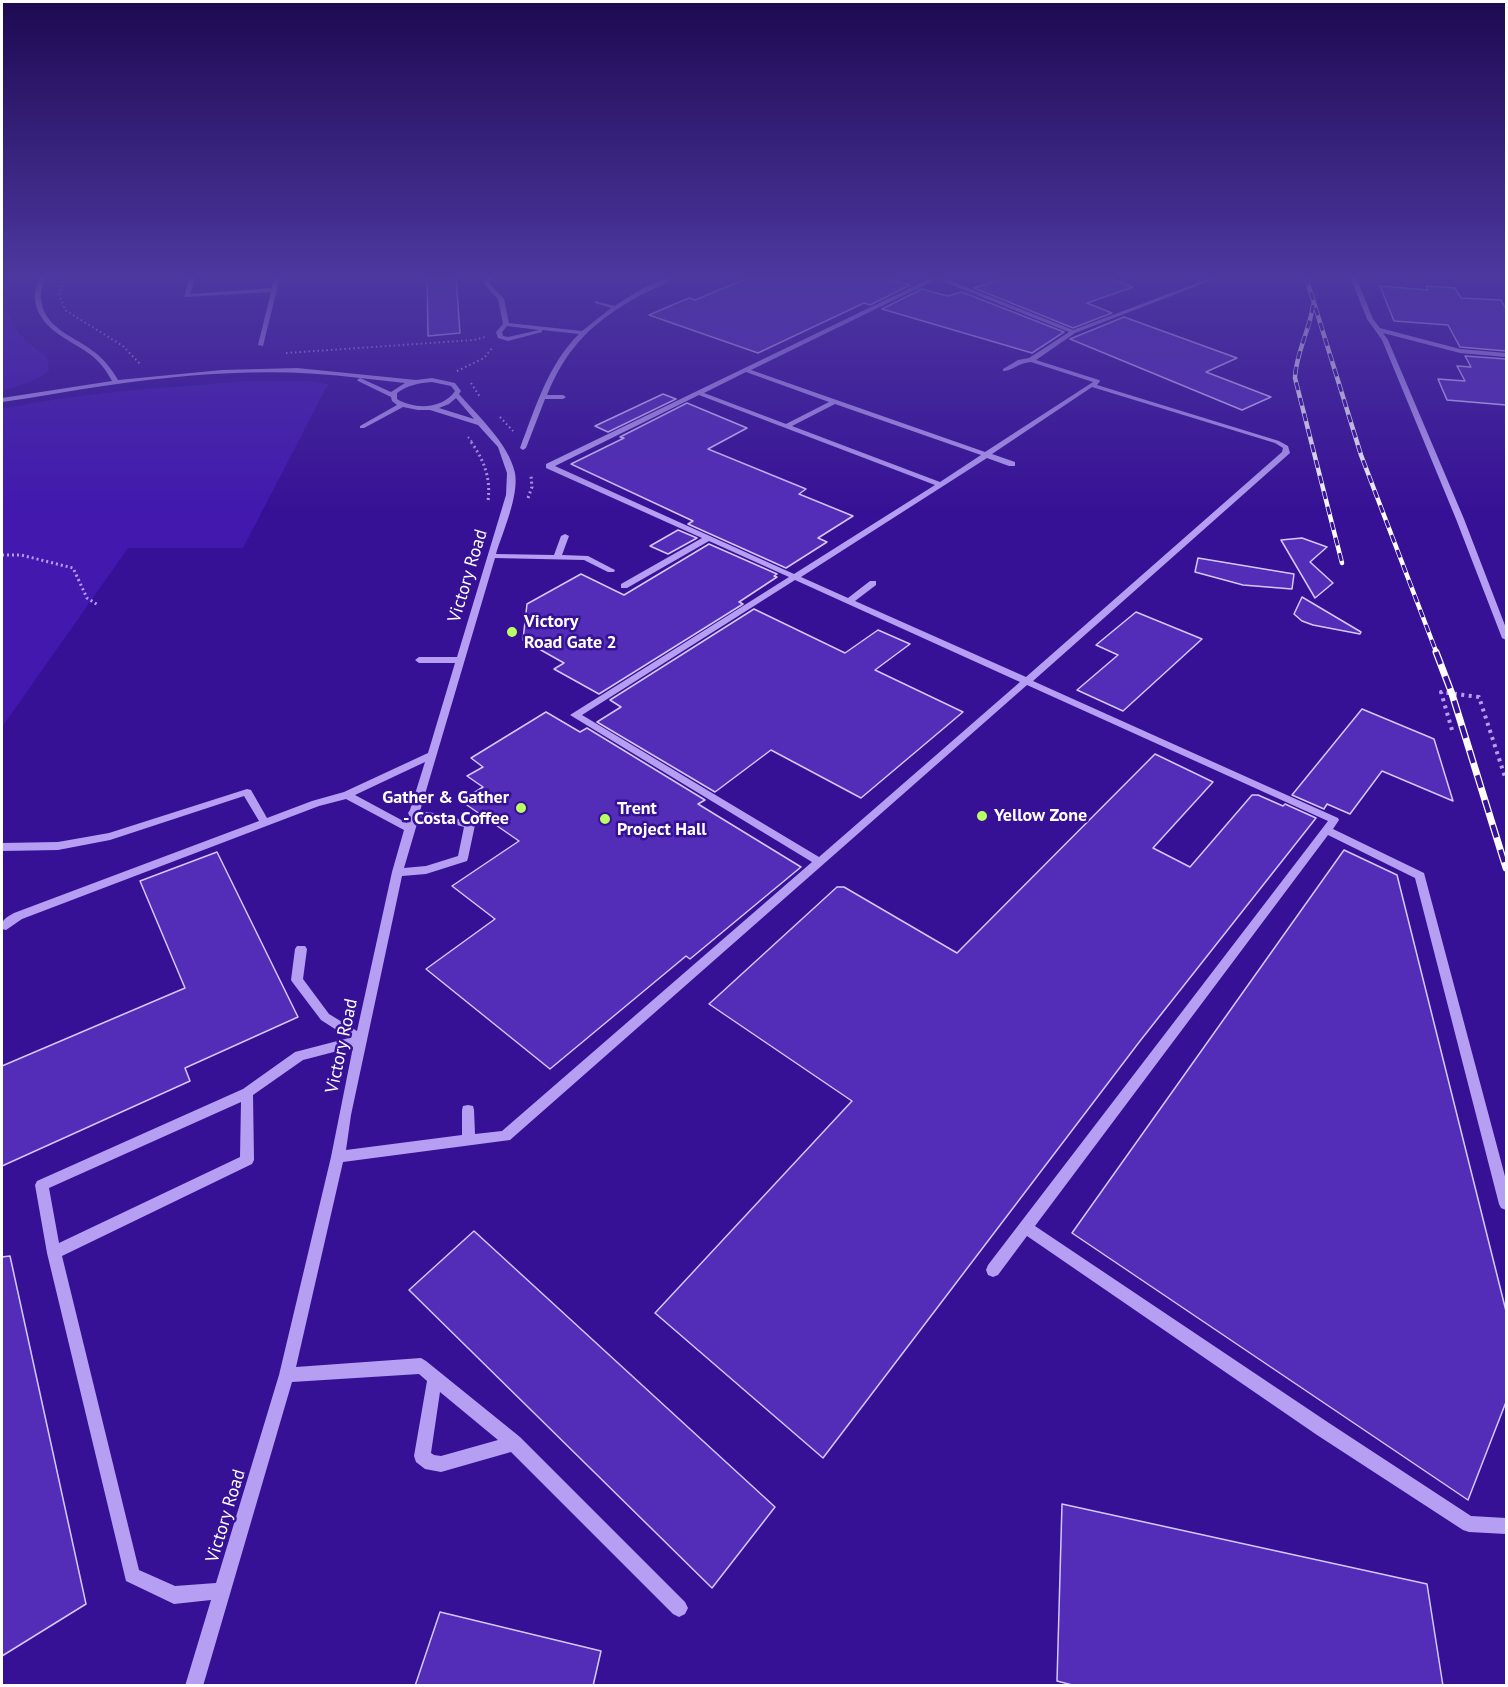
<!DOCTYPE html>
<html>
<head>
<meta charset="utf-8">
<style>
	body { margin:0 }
	#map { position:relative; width:1508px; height:1687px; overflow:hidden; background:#371195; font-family:"PT Sans",sans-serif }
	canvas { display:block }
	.frame { position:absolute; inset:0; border:3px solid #fff; pointer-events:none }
</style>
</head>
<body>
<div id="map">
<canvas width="1508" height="1687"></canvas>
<div class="frame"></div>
</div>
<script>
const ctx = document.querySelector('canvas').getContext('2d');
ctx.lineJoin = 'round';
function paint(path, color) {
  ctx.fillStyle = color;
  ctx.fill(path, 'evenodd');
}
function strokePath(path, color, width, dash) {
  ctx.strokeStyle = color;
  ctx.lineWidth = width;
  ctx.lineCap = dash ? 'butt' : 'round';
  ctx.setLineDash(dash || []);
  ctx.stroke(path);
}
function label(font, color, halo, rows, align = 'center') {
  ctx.font = font + ' "PT Sans",sans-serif';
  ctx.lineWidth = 5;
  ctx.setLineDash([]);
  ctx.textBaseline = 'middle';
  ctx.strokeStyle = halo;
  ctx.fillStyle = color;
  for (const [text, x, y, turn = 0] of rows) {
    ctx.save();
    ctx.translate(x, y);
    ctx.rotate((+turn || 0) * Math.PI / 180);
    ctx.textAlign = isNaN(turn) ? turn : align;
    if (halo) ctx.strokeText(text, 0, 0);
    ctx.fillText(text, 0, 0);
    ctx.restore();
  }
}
paint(new Path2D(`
	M2 277H15L9 281 3 293C9 327 20 337 47 357L49 371 37 379 2 391Z
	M246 381H308L328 384 243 548H128L2 727V409C82 392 165 388 246 381Z`), '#4218af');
const building = new Path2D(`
	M427 277H456L460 333 428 336Z
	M750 277H881L910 285 870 305 864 303 758 353 649 315 689 298 695 300Z
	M1008 277H1106L1133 287 1087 303 1112 313 1073 328 974 288Z
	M1380 286 1428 290 1426 286 1455 288 1461 298 1501 300 1506 309V351L1460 347 1448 325 1394 321Z
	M922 289 947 296 962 292 1064 332 1032 353 882 309Z
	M1124 317 1237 358 1206 372 1271 397 1242 410 1070 339Z
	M1465 356 1506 359V405L1447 400 1438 379 1465 381 1457 366 1471 367Z
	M663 394 676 399 608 432 595 426Z
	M687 403 747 428 708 449 806 489 799 494 853 516 818 538 827 542 786 568 688 524 693 521 571 464 624 438 620 437Z
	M678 530 697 538 668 554 650 546Z
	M1302 538 1327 547 1310 562 1333 583 1315 598 1281 540Z
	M709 544 777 574 774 576 777 577 739 602 743 604 599 694 554 669 564 663 523 640 527 604 581 574 624 595Z
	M1198 558 1294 574 1292 589 1243 585 1195 572Z
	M1302 597 1361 632 1360 634 1313 625 1302 621 1294 614Z
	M754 609 845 653 878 630 910 644 875 670 963 712 861 798 771 750 715 792 597 722 621 707 610 700Z
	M1136 612 1202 639 1123 711 1077 690 1118 655 1096 645Z
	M1362 709 1434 739 1453 801 1382 771 1350 814 1327 804 1324 809 1292 795Z
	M546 712 580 732 587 728 705 800 698 804 801 867 690 959 686 956 550 1069 426 969 495 919 452 886 519 841 461 801 483 787 467 776 483 767 471 758Z
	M1155 754 1213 782 1153 848 1190 867 1252 795H1258L1283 806 1285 804 1316 818 1140 1041 823 1458 655 1313 852 1101 709 1004 837 887H844L957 953Z
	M1344 850 1397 875 1506 1311V1402L1468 1500 1072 1233Z
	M217 852 298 1017 185 1068 190 1081 2 1166V1066L185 988 140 881Z
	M474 1231 775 1507 712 1588 409 1290Z
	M10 1256 86 1604 2 1656V1257Z
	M1062 1504 1427 1584 1443 1686H1076L1057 1681Z
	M440 1612 601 1651 593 1686H415Z`);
paint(building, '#532cb8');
strokePath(building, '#d6c7fe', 1.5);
strokePath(new Path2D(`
	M66 277 59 293 65 310 123 346 140 364
	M286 353 474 340 485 337
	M457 371 484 358 492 348
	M471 383 480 397
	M500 417 513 431
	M468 437 473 443`), '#b69ff3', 2, [1.5, 3]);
strokePath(new Path2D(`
	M471 442C484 460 491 478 488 501
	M528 498 532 487 531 476
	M2 555H21L73 568 87 598 98 605`), '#b69ff3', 3, [2, 3]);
strokePath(new Path2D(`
	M1452 730 1441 692 1479 697 1506 780`), '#b69ff3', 4, [3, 4.5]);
paint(new Path2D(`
	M39 277H45C43 284 40 293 41 300 45 330 77 337 97 354 106 362 112 370 118 380L222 370 297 368 416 380 432 378 455 383 461 391 459 394C478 416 509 444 515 473 519 496 503 531 496 554L554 555 561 536 565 534 569 536 562 555 588 556 615 570 614 572H608L584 560 495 558 420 811 440 814 474 823 475 825 468 858 467 861 426 874 402 876 351 1115 346 1150 462 1135V1110L463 1106 468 1105 473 1106 474 1110 475 1134 502 1131 812 862 570 715 789 577 709 541 627 588H621V584L702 538 546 468V464L933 277H941L1073 330 1213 277H1220L1075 333 1036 360 1099 380 1100 381 1097 385 1279 441 1288 446 1290 453 1033 681 1338 818 1339 820 1333 829 1424 873 1506 1180V1210L1501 1208 1499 1204 1415 878 1328 835 1035 1226 1329 1423 1471 1516 1506 1518V1534L1469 1532 1463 1530 1317 1435 1027 1236 998 1275 993 1277 988 1275 986 1270 988 1265 1328 821 1027 685 510 1140 343 1162 296 1367 421 1358 426 1361 520 1437 685 1602 688 1608 685 1614 679 1617 673 1614 511 1452 441 1472 425 1469 416 1462 414 1456 427 1381 419 1374 292 1382 203 1686H185L211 1600 174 1604 126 1581 47 1253 35 1185 37 1181 243 1089 295 1052 349 1038 321 1020 293 983 291 980 295 949 297 946H305L307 949 303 979 329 1014 357 1031 392 872 404 830 346 799 319 806 22 919 6 930 2 929C0 920 7 917 14 913L259 821 244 796 110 840 58 850 2 851V843L58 842 109 833 247 789 251 790 267 818 312 801 344 792 428 753 455 663H419L415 660 419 657H457L506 495 507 473 498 447 478 425 430 410H418L403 407 364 428H360V426L397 405 392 401 391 397 358 381 357 380 360 378C277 367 193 373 110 385 74 390 38 397 2 402V398L112 381C106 370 100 362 91 355 70 339 39 330 35 300 34 293 38 284 39 277ZM937 279 1069 332 1029 358 1018 360 1003 369V371C1012 371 1018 363 1031 362L1093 382 985 452 751 370ZM746 372 829 402 786 424 704 393ZM360 378 405 383 391 392ZM432 382 451 386 455 391C443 409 415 410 397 399V393C408 385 419 383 432 382ZM1092 387 1275 443 1283 448 1282 452 1026 677 855 601 876 585V581H870L848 598 801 577 987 458 1009 466H1015V462L992 454ZM699 395 935 485 794 574 555 466ZM456 398 474 419 439 408 449 404ZM835 404 981 455 940 482 792 426ZM795 580 1020 682 819 857 582 715ZM425 762 410 810 408 813 409 815 407 823 355 795ZM419 817 440 820 464 827 458 856 426 866 404 868ZM353 1047 331 1157 279 1375 216 1583 175 1586 139 1570 62 1256 252 1164 254 1160 253 1095 303 1060ZM241 1102 240 1157 59 1243 49 1188ZM440 1392 498 1440 441 1456 434 1455 431 1453Z
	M190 277H196L190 294 272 288 274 277H280L263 346 258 345 271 292 184 297Z
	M487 277H493L489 283 504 299 509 323 582 331 611 308 595 303V301L615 306C629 296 660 276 677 277 666 284 652 289 639 296 594 321 567 346 547 395H563L566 397 563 399H545L526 448 523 450 520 448C535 409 548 364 579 334L542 330V332L508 341 498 338 496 332 503 324 498 299 483 283ZM507 326 539 330 508 337 503 336 502 332Z
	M1350 277H1356L1373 319 1380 328 1460 349 1506 353V357L1460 353 1383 333 1388 340 1464 519 1506 628V640L1502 638 1456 519 1382 340 1367 319Z
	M1501 277H1506V283L1504 282Z`), '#b69ff3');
const railFar1 = new Path2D(`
	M1306 277 1361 455 1437 654
	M1313 305C1310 330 1296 352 1295 378L1342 563`);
const rail = new Path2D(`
	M1436 652 1452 694 1506 868`);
strokePath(railFar1, '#fff', 4.5);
strokePath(rail, '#fff', 7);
strokePath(railFar1, '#371195', 3, [8]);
strokePath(rail, '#371195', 4.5, [13]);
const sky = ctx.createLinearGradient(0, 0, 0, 513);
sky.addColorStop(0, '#1e0952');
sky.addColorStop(0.54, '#4d38a0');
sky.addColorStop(1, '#4d38a000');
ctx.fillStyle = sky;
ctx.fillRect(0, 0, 1508, 513);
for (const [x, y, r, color] of [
	[512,632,6,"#baff61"],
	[521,808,6,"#baff61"],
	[982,816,6,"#baff61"],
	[605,819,6,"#baff61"]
]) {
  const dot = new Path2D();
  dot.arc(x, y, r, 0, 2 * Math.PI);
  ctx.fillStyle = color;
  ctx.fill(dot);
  strokePath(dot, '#371195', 2);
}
label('18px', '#fff', '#371195', [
	["Victory Road",468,576,-73],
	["Victory Road",342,1046,-78],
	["Victory Road",226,1516,-73]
]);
label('bold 18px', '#fff', '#371195', [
	["Victory",524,622],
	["Road Gate 2",524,643],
	["Gather & Gather",509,798,"right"],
	["- Costa Coffee",509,819,"right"],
	["Trent",617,809],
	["Project Hall",617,830],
	["Yellow Zone",994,816]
], 'left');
</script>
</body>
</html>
